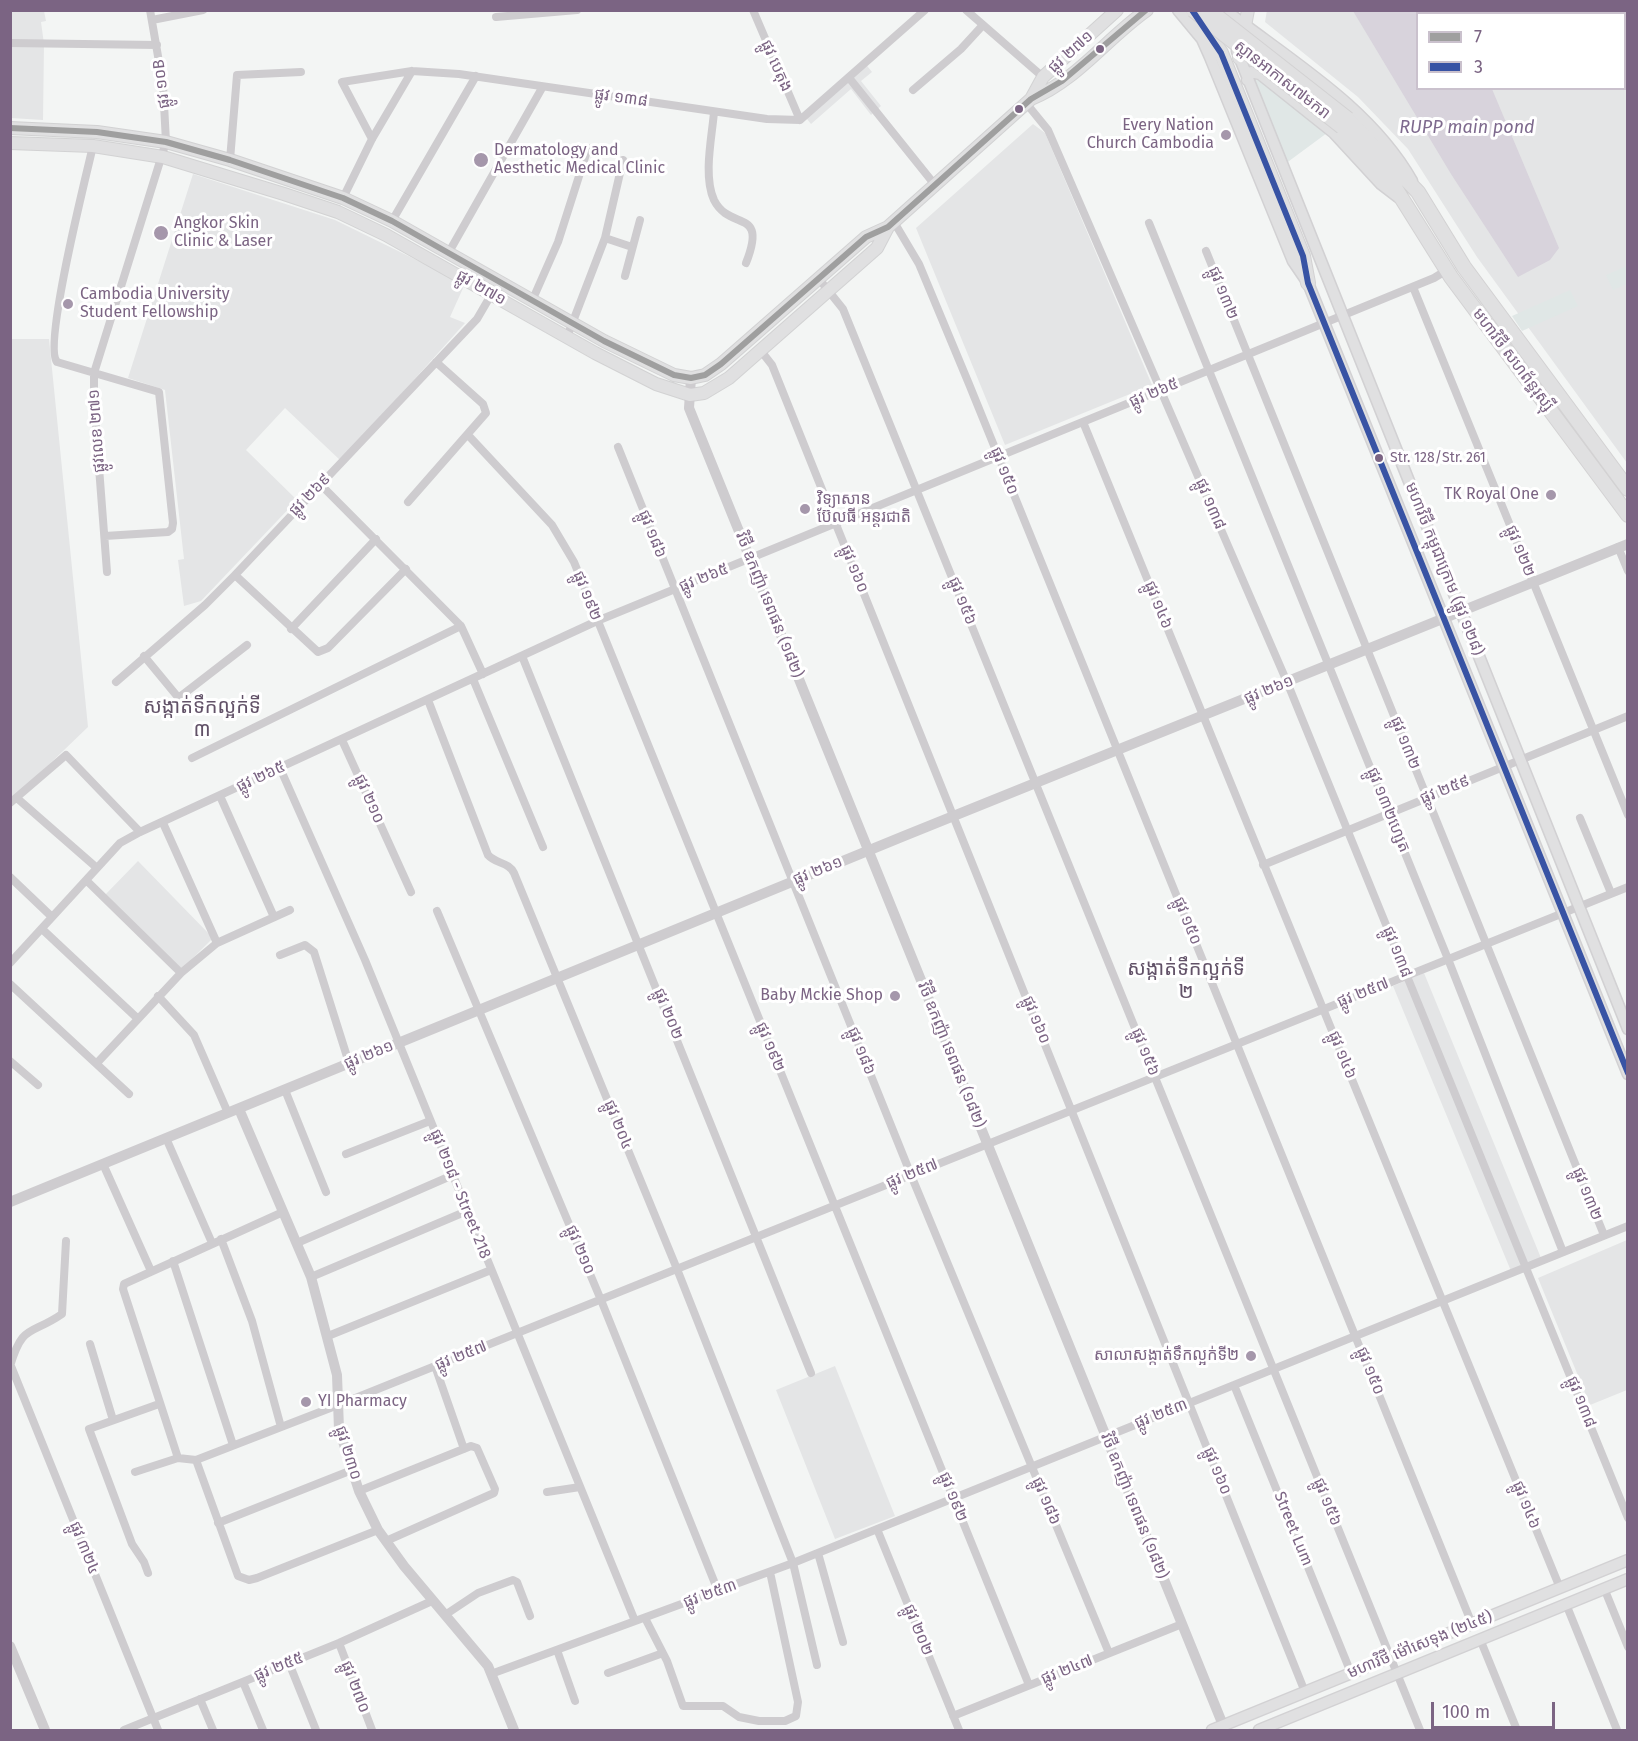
<!DOCTYPE html>
<html>
<head>
<meta charset="utf-8">
<style>
	body { margin:0 }
	#map { position:relative; width:1638px; height:1741px; overflow:hidden; background:#f3f5f4; font-family:"Fira Sans",sans-serif }
	canvas { display:block }
	.frame { position:absolute; inset:0; border:12px solid #7b6483; pointer-events:none }
	.legend { position:absolute; left:1416px; top:12px; width:210px; height:78px; box-sizing:border-box; background:#fff; border:2px solid #cac1cd; margin:0; padding:8px 10px; list-style:none; font-size:18px; color:#7b6483 }
	.legend li { display:flex; align-items:center; gap:12px; height:30px }
	.legend b { width:30px; border:2px solid #cac1cd }
	.scale { position:absolute; left:1431px; top:1702px; width:124px; height:27px; box-sizing:border-box; border:3px solid #7b6483; border-top:0; padding-left:8px; font-size:18px; line-height:21px; white-space:nowrap; color:#7b6483; -webkit-text-stroke:4px #fff; paint-order:stroke }
</style>
</head>
<body>
<div id="map">
<canvas width="1638" height="1741"></canvas>
<div class="frame"></div>
<ul class="legend">
<li><b style="height:8px;background:#9f9f9f"></b>7</li>
<li><b style="height:8px;background:#3853a4"></b>3</li>
</ul>
<div class="scale">100 m</div>
</div>
<script>
const ctx = document.querySelector('canvas').getContext('2d');
ctx.lineJoin = 'round';
function paint(path, color) {
  ctx.fillStyle = color;
  ctx.fill(path, 'evenodd');
}
function strokePath(path, color, width, dash) {
  ctx.strokeStyle = color;
  ctx.lineWidth = width;
  ctx.lineCap = dash ? 'butt' : 'round';
  ctx.setLineDash(dash || []);
  ctx.stroke(path);
}
function label(font, color, halo, rows, align = 'center') {
  ctx.font = font + ' "Fira Sans","Noto Sans Khmer",sans-serif';
  ctx.lineWidth = 6;
  ctx.setLineDash([]);
  ctx.textBaseline = 'middle';
  ctx.strokeStyle = halo;
  ctx.fillStyle = color;
  for (const [text, x, y, turn = 0] of rows) {
    ctx.save();
    ctx.translate(x, y);
    ctx.rotate((+turn || 0) * Math.PI / 180);
    ctx.textAlign = isNaN(turn) ? turn : align;
    if (halo) ctx.strokeText(text, 0, 0);
    ctx.fillText(text, 0, 0);
    ctx.restore();
  }
}
paint(new Path2D(`
	M1267 10 1627 11V463L1477 257 1408 149 1358 97 1265 22ZM1418 14H1624V88H1418Z
	M10 11H44L46 21 41 22 44 44 43 120 11 118Z
	M864 62 872 72 861 81 881 106 871 115 851 89 811 124 803 114Z
	M1033 124 1045 133 1152 385 1005 445 916 228Z
	M193 174 335 220 445 274 464 286 450 317 465 323 341 461 285 408 246 450 297 500 201 601 184 606 178 560 184 559 165 390 128 378Z
	M11 339H49L88 727 11 801Z
	M138 861 213 938 182 969 104 896Z
	M1424 973 1541 1258 1511 1271 1393 986Z
	M1627 1240V1390L1590 1405 1538 1278Z
	M835 1366 895 1516 835 1539 776 1390Z`), '#e4e5e6');
paint(new Path2D(`
	M1256 75 1327 133 1285 164 1253 76Z
	M1627 266V284L1613 290 1606 275Z
	M1570 290 1578 306 1522 331 1512 316Z`), '#e0e7e6');
paint(new Path2D(`
	M1353 11H1458L1459 13 1418 14V88L1492 89 1559 248 1550 260 1518 277 1451 174Z`), '#d8d3dc');
const secondary = new Path2D(`
	M1178 10 1202 39 1210 57 1293 261 1308 283 1628 1074
	M1225 10C1291 61 1371 108 1412 181
	M1237 51 1628 1029
	M1247 80 1251 72 1260 74 1334 133 1381 184 1398 197
	M1212 1730 1628 1560
	M1259 1730 1628 1579`);
const primary = new Path2D(`
	M1239 58 1248 10
	M1031 99 1043 77 1117 10
	M10 128 97 132 166 142 230 160 343 198 392 221 604 341 674 375 691 378 705 375 721 364 866 237 888 227 1031 99C1076 81 1107 38 1147 10
	M10 143 93 146 163 157 284 194 338 212 386 235 595 353 656 384 690 395 704 393 729 378 877 248 888 227`);
const trunk = new Path2D(`
	M1197 17 1221 53 1303 256 1308 283
	M1348 119 1418 192 1464 267 1628 489
	M1342 127 1389 178 1451 277 1628 515`);
strokePath(secondary, '#d2d1d3', 13);
strokePath(primary, '#d2d2d3', 14);
strokePath(trunk, '#d3d2d3', 16);
strokePath(new Path2D(`
	M753 10 800 120
	M966 10 1043 77
	M496 17 577 10
	M152 20 203 10
	M10 43 157 45
	M850 79 935 185
	M913 90 961 49 983 25
	M1026 103 1048 130 1287 682 1628 1518
	M714 112C712 137 703 176 714 200 730 232 768 207 746 263
	M372 139 342 82 412 71 459 74 767 119 800 120 925 10
	M93 146C86 176 43 346 57 362L159 392 173 523 172 529 168 532 105 536
	M230 160 237 75 301 72
	M343 198 372 139 412 71
	M392 221 476 76
	M894 222 919 264 969 384 1472 1624
	M1149 223 1448 959 1563 1252
	M605 238 632 247
	M1206 251 1604 1235
	M449 252 542 88
	M625 276 640 220
	M819 279 843 309 1420 1730
	M1413 287 1628 815
	M532 301 558 242 588 148
	M567 337 605 238 623 160
	M761 351 772 365 1305 1692
	M1083 422 1560 1588
	M468 435 552 525 574 562 1029 1685
	M618 447 911 1175 1109 1653
	M320 484 461 626 483 674
	M408 502 486 413 483 404 436 362
	M1618 547 1628 571
	M107 572 94 402V373L166 142 163 85 150 10
	M235 575 318 652 328 648 406 569
	M291 629 376 539
	M144 656 177 696H181L247 645
	M522 656 811 1373
	M473 679 543 847
	M116 682 205 605 235 575 477 319 491 295
	M428 700 488 855C496 864 509 862 514 873L677 1269 793 1563 817 1665
	M342 740 411 892
	M192 758 461 626
	M280 768 365 960 635 1621
	M220 796 274 917
	M18 799 97 868
	M10 803 66 755 140 832
	M1580 818 1611 893
	M163 823 217 943
	M1263 865 1628 716
	M10 877 52 917
	M86 880 181 973
	M437 911 601 1300 718 1591
	M42 929 137 1018
	M280 955 305 945 314 952 349 1063
	M10 963 120 843 140 832 597 621 1434 278 1447 270
	M10 984 129 1094
	M158 996 194 1035 228 1113
	M10 1061 38 1085
	M97 1063 181 973 217 943 290 910
	M285 1090 326 1192
	M166 1138 212 1243
	M346 1154 430 1121
	M103 1164 151 1271
	M283 1212 124 1284 123 1289 178 1458 196 1460 338 1405 1628 887
	M221 1239 252 1321 281 1427
	M297 1243 453 1175
	M173 1261 233 1445
	M311 1277 467 1211
	M328 1336 491 1270
	M90 1344 113 1420
	M10 1366C23 1323 30 1336 62 1314L66 1241
	M11 1366 158 1730
	M435 1366 464 1449
	M1234 1385 1351 1673
	M196 1460 238 1576 249 1580 257 1578 378 1530
	M135 1472 178 1458
	M359 1491 471 1446 477 1448 495 1489 494 1493 386 1541
	M547 1492 580 1487
	M218 1523 352 1470
	M877 1529 959 1730
	M818 1553 843 1642
	M148 1573 144 1562 132 1544 89 1429 159 1404
	M1604 1588 1628 1647
	M1566 1604 1617 1730
	M445 1615 478 1593 513 1580 517 1582 530 1616
	M645 1618 667 1661 683 1706H723L739 1717 759 1721H785L796 1716 798 1702 770 1572
	M1480 1639 1517 1730
	M339 1643 372 1730
	M557 1650 575 1701
	M289 1663 316 1730
	M608 1673 663 1653
	M491 1674 793 1563 1628 1226
	M243 1682 263 1730
	M200 1699 213 1730
	M953 1716 1182 1624
	M124 1730 339 1643 432 1601`), '#cecccf', 8);
strokePath(new Path2D(`
	M691 378 689 408 1225 1730
	M239 1109 311 1277 337 1375 339 1429 359 1491 378 1530 404 1566 488 1666 514 1730
	M10 1202 904 836 1628 544
	M10 1646 45 1730`), '#cecccf', 10);
strokePath(secondary, '#e0e0e1', 10);
strokePath(primary, '#e0e0e1', 12);
strokePath(trunk, '#e0e0e1', 14);
const trunkBridge = new Path2D(`
	M1193 10 1342 127
	M1209 10 1348 119`);
strokePath(trunkBridge, '#d3d2d3', 16, []);
strokePath(trunkBridge, '#e0e0e1', 14);
strokePath(new Path2D(`
	M10 128 97 132 166 142 230 160 343 198 392 221 604 341 674 375 691 378 705 375 721 364 866 237 888 227 1031 99 1062 81 1146 10`), '#9f9f9f', 6);
strokePath(new Path2D(`
	M1192 10 1221 53 1303 256 1308 283 1628 1073`), '#3853a4', 6);
for (const [x, y, r, color] of [
	[1100,49,5,"#7b6483"],
	[1019,109,5,"#7b6483"],
	[1226,135,6,"#a597ab"],
	[481,160,8,"#a597ab"],
	[161,233,8,"#a597ab"],
	[68,304,6,"#a597ab"],
	[1379,458,5,"#7b6483"],
	[1551,495,6,"#a597ab"],
	[805,509,6,"#a597ab"],
	[895,996,6,"#a597ab"],
	[1251,1356,6,"#a597ab"],
	[306,1402,6,"#a597ab"]
]) {
  const dot = new Path2D();
  dot.arc(x, y, r, 0, 2 * Math.PI);
  ctx.fillStyle = color;
  ctx.fill(dot);
  strokePath(dot, '#fff', 2);
}
label('14px', '#7b6483', '#fff', [
	["Str. 128/Str. 261",1390,458]
], 'left');
label('16px', '#7b6483', '#fff', [
	["ផ្លូវ ២៧១",1071,52,-42],
	["ផ្លូវ បេតុង",776,66,66],
	["ស្ពានអាកាស៧មករា",1282,80,38],
	["ផ្លូវ ១០B",162,84,-97],
	["ផ្លូវ ១៣៨",621,98,8],
	["ផ្លូវ ២៧១",481,288,30],
	["ផ្លូវ ១៣២",1223,293,68],
	["មហាវិថី សហព័ន្ធរុស្ស៊ី",1513,360,53],
	["ផ្លូវ ២៦៥",1154,393,-23],
	["ផ្លូវលេខ ២៧១",97,431,-94],
	["ផ្លូវ ១៥០",1004,471,68],
	["ផ្លូវ ២៦៩",310,495,-46],
	["ផ្លូវ ១៣៨",1210,504,67],
	["ផ្លូវ ១៨៦",652,534,68],
	["ផ្លូវ ១២២",1520,551,68],
	["ផ្លូវ ១៦០",854,569,68],
	["មហាវិថី កម្ពុជាក្រោម (ផ្លូវ ១២៨)",1444,569,68],
	["ផ្លូវ ២៦៥",704,578,-22],
	["ផ្លូវ ១៩២",587,596,68],
	["ផ្លូវ ១៥៦",962,601,68],
	["វិថី ឧកញ៉ា ទេពផន (១៨២)",769,605,68],
	["ផ្លូវ ១៤៦",1158,605,68],
	["ផ្លូវ ២៦១",1269,690,-22],
	["ផ្លូវ ១៣២",1405,743,68],
	["ផ្លូវ ២៦៥",261,777,-25],
	["ផ្លូវ ២៥៩",1445,790,-22],
	["ផ្លូវ ២១០",369,799,66],
	["ផ្លូវ ១៣២ហ្សេត",1388,810,68],
	["ផ្លូវ ២៦១",818,871,-22],
	["ផ្លូវ ១៥០",1187,921,68],
	["ផ្លូវ ១៣៨",1397,952,68],
	["ផ្លូវ ២៥៧",1363,993,-22],
	["ផ្លូវ ២០២",668,1014,68],
	["ផ្លូវ ១៦០",1036,1020,68],
	["ផ្លូវ ១៩២",770,1047,67],
	["ផ្លូវ ១៨៦",861,1051,68],
	["ផ្លូវ ១៥៦",1145,1052,68],
	["ផ្លូវ ២៦១",369,1055,-22],
	["វិថី ឧកញ៉ា ទេពផន (១៨២)",951,1055,68],
	["ផ្លូវ ១៤៦",1342,1055,68],
	["ផ្លូវ ២០៤",618,1125,68],
	["ផ្លូវ ២៥៧",912,1174,-22],
	["ផ្លូវ ២១៨ - Street 218",460,1194,68],
	["ផ្លូវ ១៣២",1587,1194,68],
	["ផ្លូវ ២១០",580,1250,67],
	["ផ្លូវ ២៥៧",461,1356,-22],
	["ផ្លូវ ១៥០",1370,1371,68],
	["ផ្លូវ ១៣៨",1581,1402,68],
	["ផ្លូវ ២៥៣",1161,1414,-22],
	["ផ្លូវ ២៣០",348,1453,73],
	["ផ្លូវ ១៦០",1217,1471,68],
	["ផ្លូវ ១៩២",953,1497,68],
	["ផ្លូវ ១៨៦",1046,1501,67],
	["ផ្លូវ ១៥៦",1327,1502,68],
	["ផ្លូវ ១៤៦",1526,1505,68],
	["វិថី ឧកញ៉ា ទេពផន (១៨២)",1134,1506,68],
	["Street Lum",1293,1529,68],
	["ផ្លូវ ៣២៤",84,1548,68],
	["ផ្លូវ ២៥៣",710,1594,-20],
	["ផ្លូវ ២០២",918,1630,68],
	["មហាវិថី ម៉ៅសេទុង (២៤៥)",1420,1645,-22],
	["ផ្លូវ ២៥៥",279,1667,-22],
	["ផ្លូវ ២៤៧",1067,1670,-22],
	["ផ្លូវ ២៧០",355,1687,69]
]);
label('16px', '#7b6483', '#fff', [
	["Every Nation",1214,126,"right"],
	["Church Cambodia",1214,144,"right"],
	["Dermatology and",494,151],
	["Aesthetic Medical Clinic",494,169],
	["Angkor Skin",174,224],
	["Clinic & Laser",174,242],
	["Cambodia University",80,295],
	["Student Fellowship",80,313],
	["TK Royal One",1539,495,"right"],
	["វិទ្យាស្ថាន",817,500],
	["ប៊ែលធី អន្ដរជាតិ",817,518],
	["Baby Mckie Shop",883,996,"right"],
	["សាលាសង្កាត់ទឹកល្អក់ទី២",1239,1356,"right"],
	["YI Pharmacy",318,1402]
], 'left');
label('italic 18px', '#7e6a8e', '#fff', [
	["RUPP main pond",1467,128]
]);
label('20px', '#625268', '#fff', [
	["សង្កាត់ទឹកល្អក់ទី",202,707],
	["៣",202,730],
	["សង្កាត់ទឹកល្អក់ទី",1186,969],
	["២",1186,992]
]);
</script>
</body>
</html>
